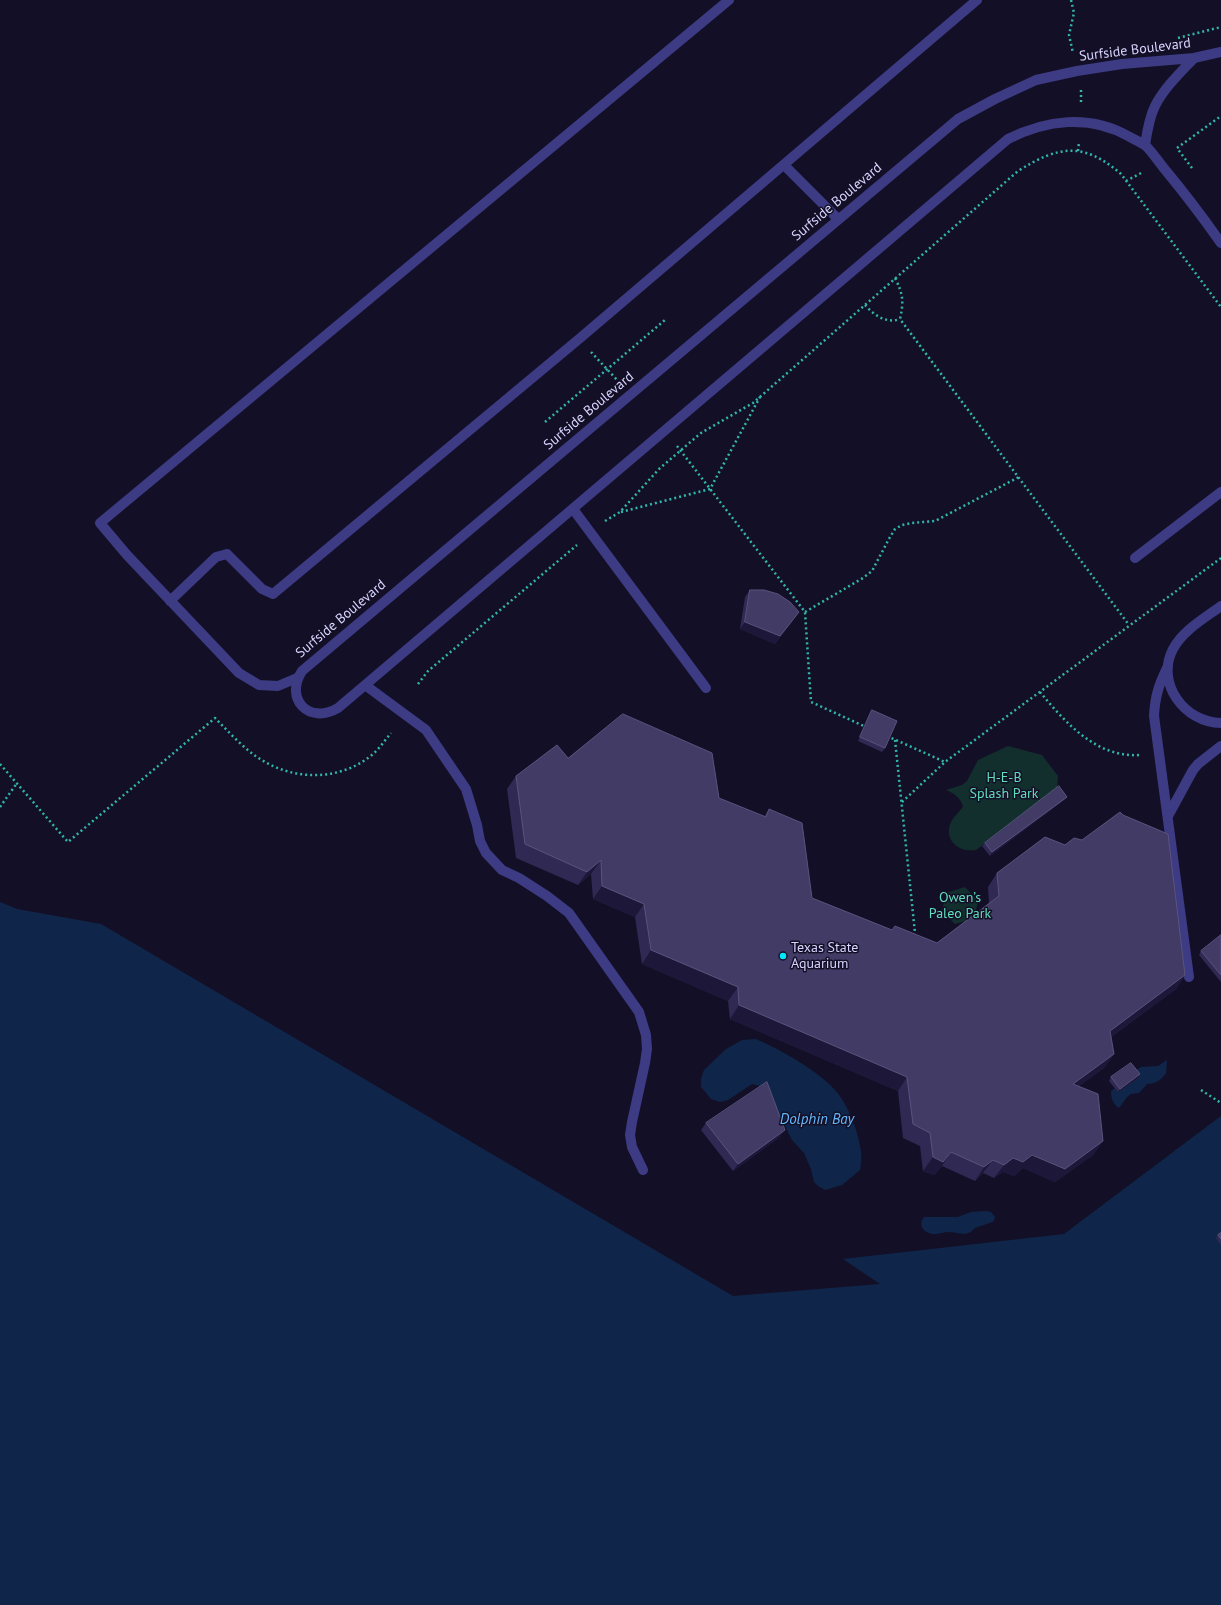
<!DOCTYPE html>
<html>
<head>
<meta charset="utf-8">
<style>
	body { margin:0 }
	canvas { display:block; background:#130f26 }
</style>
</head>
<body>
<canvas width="1221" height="1605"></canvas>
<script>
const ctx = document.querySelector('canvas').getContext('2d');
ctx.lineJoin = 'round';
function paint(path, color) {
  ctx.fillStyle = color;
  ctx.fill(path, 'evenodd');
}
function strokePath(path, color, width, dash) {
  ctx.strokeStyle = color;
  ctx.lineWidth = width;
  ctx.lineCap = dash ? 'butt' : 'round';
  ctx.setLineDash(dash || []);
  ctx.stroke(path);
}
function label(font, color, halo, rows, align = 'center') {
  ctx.font = font + ' "PT Sans",sans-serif';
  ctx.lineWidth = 3;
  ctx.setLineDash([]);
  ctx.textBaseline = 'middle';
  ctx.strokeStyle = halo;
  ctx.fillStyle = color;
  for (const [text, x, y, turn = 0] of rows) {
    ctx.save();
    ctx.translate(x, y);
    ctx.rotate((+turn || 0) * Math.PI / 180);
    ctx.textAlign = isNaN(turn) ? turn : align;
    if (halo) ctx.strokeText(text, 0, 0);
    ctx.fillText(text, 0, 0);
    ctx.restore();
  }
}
paint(new Path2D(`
	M1008 746 1042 755 1058 776 1057 790 976 850C959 853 943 840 951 822 954 816 959 812 963 807 962 799 954 793 946 790L962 785 967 781 978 760Z
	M965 887 978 901 974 919 955 924 942 911 946 893Z`), '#122f2e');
paint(new Path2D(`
	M0 902 17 909 101 924 733 1296 880 1284 843 1259 1064 1234 1221 1116V1605H0Z
	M756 1039C781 1050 817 1070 835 1090 848 1104 859 1133 861 1152 862 1157 861 1164 860 1170L842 1185 825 1190 818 1186 814 1182 811 1169 804 1153 792 1140 773 1102 761 1086 752 1084 728 1100 720 1102 711 1099 701 1087V1079L704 1070 726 1049 742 1040Z
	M1167 1060 1166 1073C1160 1081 1157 1083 1147 1084L1139 1093 1131 1094 1127 1097 1119 1108C1113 1104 1111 1099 1111 1091L1115 1088 1118 1092 1133 1072 1141 1067 1158 1066Z
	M986 1211 991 1212 995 1217 994 1221C987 1225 974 1226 971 1232 963 1236 957 1232 949 1232 943 1232 937 1235 932 1234 923 1232 918 1225 924 1217H958L971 1212Z`), '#0f264a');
strokePath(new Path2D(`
	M1071 0 1074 13 1069 35 1073 53
	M1178 38 1221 27
	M1081 90V103
	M1078 151 1079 142
	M1192 168 1177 148 1221 116
	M1126 181 1143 172
	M895 278C903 294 904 301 900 319L1129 625
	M865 305C874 315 886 324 900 319
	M591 352 618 381
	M545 422 665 320
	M677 446 805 612 811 702 866 727
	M621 512 710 489 760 397
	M605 521 620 512 659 469 701 433 753 403 1018 171C1058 146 1083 141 1121 174L1221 307
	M805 612 863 578 872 571 890 537 895 529 902 525 912 523 935 521 1019 477
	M418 684 428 671 577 545
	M1040 692C1065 722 1096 758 1140 755
	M887 736 945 762
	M895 740 915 933 913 936
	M0 764 68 842 215 718C231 734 248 754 269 764 301 781 344 779 373 754 380 748 385 740 391 733
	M902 802 945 762 1221 558
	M0 807 17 783
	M1201 1090 1221 1103`), '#31b6ab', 2.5, [2, 3]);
strokePath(new Path2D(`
	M1221 52 1194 58 1122 64 1077 71 1036 80 995 99 958 119 302 671C284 699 309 725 338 708L1008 139C1046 120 1089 114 1128 136 1133 139 1141 142 1146 146 1154 154 1160 164 1167 172 1186 195 1204 219 1221 243
	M1145 145C1147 132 1149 118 1155 106 1164 88 1180 73 1194 58
	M784 165 838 219
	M573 509 706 688
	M1135 558 1221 492
	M170 601 216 557 227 554 262 589 273 594 579 339 977 0
	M1221 606C1205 618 1183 630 1173 649 1155 683 1185 723 1221 723
	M1168 666C1159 684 1155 696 1154 716L1189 977
	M297 678 278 686 259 685 239 673 127 555 100 523 729 0
	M365 685 426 730 466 789 477 825 480 841 486 853 502 870 519 878 547 896 569 913 639 1012 646 1035 647 1049 645 1063 632 1122 630 1135 632 1147 643 1170
	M1168 816 1193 770 1198 764 1221 746`), '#3c3b84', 10);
paint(new Path2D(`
	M750 590 794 619 775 644 740 629 745 597Z
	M872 710 885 748 882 752 858 741 870 713Z
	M568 758 719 798 764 817 769 809 812 898 892 930 937 943 989 903 988 887 997 873 1185 975 1176 989 1111 1037 1114 1054 1104 1068 1079 1086 1103 1141 1093 1155 1055 1182 1023 1168 1014 1176 1003 1172 994 1178 983 1173 975 1181 942 1166 934 1175 923 1171 920 1146 903 1138 898 1091 730 1019 728 1001 642 964 635 917 593 899 591 874 578 885 516 858 507 789 516 776Z
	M1067 797 1064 800 990 856 982 846 985 843Z
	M1221 935V982L1199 955 1201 951Z
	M1111 1077 1138 1078 1118 1092 1109 1081Z
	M706 1123 780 1137 733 1171 701 1130Z
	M1221 1233V1245L1216 1238 1218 1235Z`), '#302953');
paint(new Path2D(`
	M799 612 775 644 740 629 745 622Z
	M1067 797 1064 800 990 856 992 852Z
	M601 860 591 874 578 885 587 872Z
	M602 886 644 904 635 917 593 899Z
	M651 950 738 987 728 1001 642 964Z
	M1185 975 1176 989 1101 1044 1110 1031Z
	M739 1005 907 1077 898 1091 730 1019Z
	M1114 1054 1104 1068 1064 1097 1073 1084Z
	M1140 1074 1138 1078 1118 1092 1120 1089Z
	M785 1130 780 1137 733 1171 738 1164Z
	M1103 1141 1093 1155 1055 1182 1023 1168 1014 1176 1003 1172 994 1178 1004 1165 1013 1158Z
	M951 1152 942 1166 934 1175 923 1171 933 1157Z
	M993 1160 983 1173 975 1181 984 1167Z`), '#1d1739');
const building = new Path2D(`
	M750 590H764L778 594 790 602 799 612 780 636 745 622Z
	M872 710 897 721 885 748 860 737Z
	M623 714 712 753 719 798 766 817 769 809 802 823 812 898 892 930 895 926 937 943 999 896 997 873 1045 837 1065 845 1074 838 1082 840 1120 812 1123 815 1168 834 1185 975 1110 1031 1114 1054 1073 1084 1098 1094 1103 1141 1065 1169 1032 1155 1023 1162 1013 1158 1004 1165 993 1160 984 1167 951 1152 943 1162 933 1157 930 1133 913 1124 907 1077 739 1005 738 987 651 950 644 904 602 886 601 860 587 872 525 844 516 776 557 745 568 758Z
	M1059 786 1067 797 992 852 985 843Z
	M1221 935V975L1201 951Z
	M1131 1063 1140 1074 1120 1089 1111 1077Z
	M767 1082 785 1130 738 1164 706 1123Z
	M1221 1233V1239L1218 1235Z`);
paint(building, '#423b65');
strokePath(building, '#59537d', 1);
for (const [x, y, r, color] of [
	[783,956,4,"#04e8fb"]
]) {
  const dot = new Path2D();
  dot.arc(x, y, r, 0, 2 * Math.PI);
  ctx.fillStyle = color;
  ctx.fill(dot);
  strokePath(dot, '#130f26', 1.5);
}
label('14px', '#d8d4fe', '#130f26', [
	["Surfside Boulevard",1135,50,-7],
	["Surfside Boulevard",837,202,-40],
	["Surfside Boulevard",589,411,-40],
	["Surfside Boulevard",341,619,-40]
]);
label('14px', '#61debc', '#130f26', [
	["H-E-B",1004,778],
	["Splash Park",1004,794],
	["Owen’s",960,898],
	["Paleo Park",960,914]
]);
label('14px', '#d8d4fe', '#130f26', [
	["Texas State",791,948],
	["Aquarium",791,964]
], 'left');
label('italic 15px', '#64b9fd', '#130f26', [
	["Dolphin Bay",817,1120]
]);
</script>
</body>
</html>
